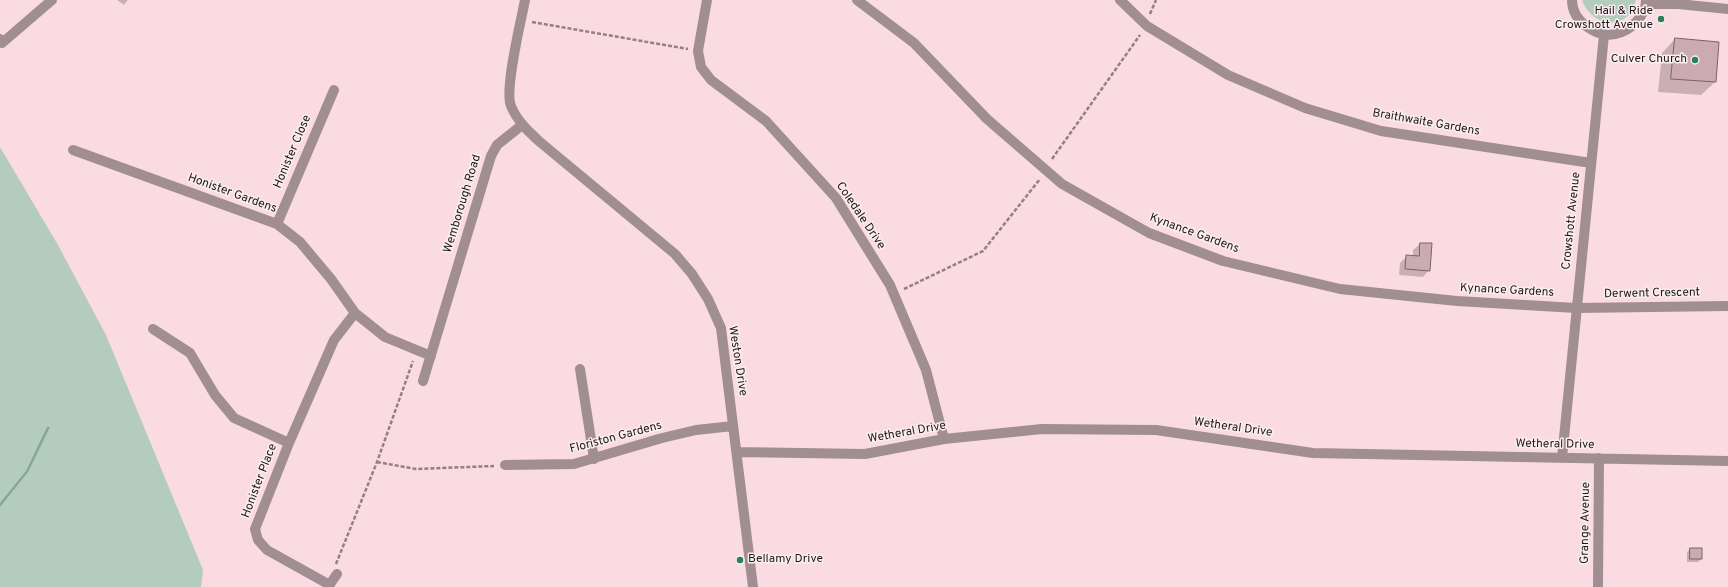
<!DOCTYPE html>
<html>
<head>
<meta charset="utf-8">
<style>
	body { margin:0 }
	canvas { display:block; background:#fbdbe2 }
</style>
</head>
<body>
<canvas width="1728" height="587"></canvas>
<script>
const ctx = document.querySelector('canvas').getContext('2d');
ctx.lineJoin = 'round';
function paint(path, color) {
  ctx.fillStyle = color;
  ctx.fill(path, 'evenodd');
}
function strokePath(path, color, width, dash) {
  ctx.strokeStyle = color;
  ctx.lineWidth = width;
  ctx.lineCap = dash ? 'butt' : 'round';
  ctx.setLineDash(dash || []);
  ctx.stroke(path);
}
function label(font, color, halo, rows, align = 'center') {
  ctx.font = font + ' Overpass,sans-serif';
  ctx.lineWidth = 3;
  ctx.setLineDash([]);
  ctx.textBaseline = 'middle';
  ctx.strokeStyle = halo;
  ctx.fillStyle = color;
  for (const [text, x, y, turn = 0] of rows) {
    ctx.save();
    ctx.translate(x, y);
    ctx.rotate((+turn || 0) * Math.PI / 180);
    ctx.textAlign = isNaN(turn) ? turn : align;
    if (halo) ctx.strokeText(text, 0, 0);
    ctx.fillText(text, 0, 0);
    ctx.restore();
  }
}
paint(new Path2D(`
	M1582 0H1636C1630 31 1592 29 1582 0Z
	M0 147 58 245 106 335 203 570 201 587H0Z`), '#b3ccbc');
paint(new Path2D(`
	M47 427H50L28 472 0 507V503L26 471Z`), '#85a893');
paint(new Path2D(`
	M117 0H128L124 5Z
	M1675 39 1715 82 1701 95 1658 92 1662 53Z
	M1420 244 1429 270 1423 277 1399 275 1400 263 1407 256H1413V250Z
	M1690 549H1701V559L1698 562H1687V552Z`), '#0003');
const building = new Path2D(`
	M1675 38 1719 42 1716 82 1671 79Z
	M1420 243H1432L1430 271 1405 269 1406 255 1419 256Z
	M1690 548H1702V559H1690Z`);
paint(building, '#c9abb1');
strokePath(building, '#7d6167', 1);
strokePath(new Path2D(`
	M1150 14 1156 0
	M532 22 688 49
	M1052 159 1140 35
	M904 289 983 251 1040 179
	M377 462 416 469 494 466
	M336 564 377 462 413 361`), '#957f84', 2.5, [4, 2]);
strokePath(new Path2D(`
	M525 0C521 21 504 90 511 106 517 121 529 132 540 142L675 254 692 274 708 299 721 328 753 587
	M707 0 698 51 701 67 711 80 766 121 836 198 890 285 926 370 944 439
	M857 0 914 43 987 119 1062 184 1149 233 1223 261 1340 289 1457 301 1576 308 1728 306
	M1120 0 1147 26 1228 75 1305 108 1381 131 1591 163
	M1572 0C1572 21 1596 38 1615 34 1624 32 1631 28 1636 22 1642 16 1646 8 1646 0
	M1646 4H1678L1728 9
	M0 39 2 43 52 0
	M73 150 277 224 300 242 331 279 355 313 385 337 431 356
	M277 224 334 90
	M153 329 190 353 215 395 234 418 289 443
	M580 369 594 459
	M423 381 491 156 497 145 522 125
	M737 452 865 454 944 439 1042 429 1156 430 1313 453 1728 461
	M1562 458 1604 35
	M505 465 574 464 662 438 696 430 733 426
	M330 585 267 550 258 540 255 529 289 443 334 340 355 313
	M328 587 337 574
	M1598 587 1599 458`), '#a18e92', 10);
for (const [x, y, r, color] of [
	[1661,19,4,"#2a8257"],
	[1695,60,4,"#2a8257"],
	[740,560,4,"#2a8257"]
]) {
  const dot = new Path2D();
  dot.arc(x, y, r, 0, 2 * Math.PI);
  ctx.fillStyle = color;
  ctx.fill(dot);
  strokePath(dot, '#fbeef1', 1.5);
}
label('12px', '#211719', '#fbeef1', [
	["Hail & Ride",1653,12],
	["Crowshott Avenue",1653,26],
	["Culver Church",1687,60],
	["Bellamy Drive",748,560,"left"]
], 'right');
label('12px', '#211719', '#fbeef1', [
	["Braithwaite Gardens",1426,123,10],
	["Honister Close",293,152,-67],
	["Honister Gardens",232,194,20],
	["Wemborough Road",463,204,-73],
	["Coledale Drive",860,216,56],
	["Crowshott Avenue",1572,221,-84],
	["Kynance Gardens",1194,234,20],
	["Kynance Gardens",1507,291,3],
	["Derwent Crescent",1652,294,-1],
	["Weston Drive",737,361,81],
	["Wetheral Drive",1233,428,8],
	["Wetheral Drive",907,433,-10],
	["Floriston Gardens",616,438,-15],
	["Wetheral Drive",1555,445,1],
	["Honister Place",260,481,-69],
	["Grange Avenue",1586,523,-89]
]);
</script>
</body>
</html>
